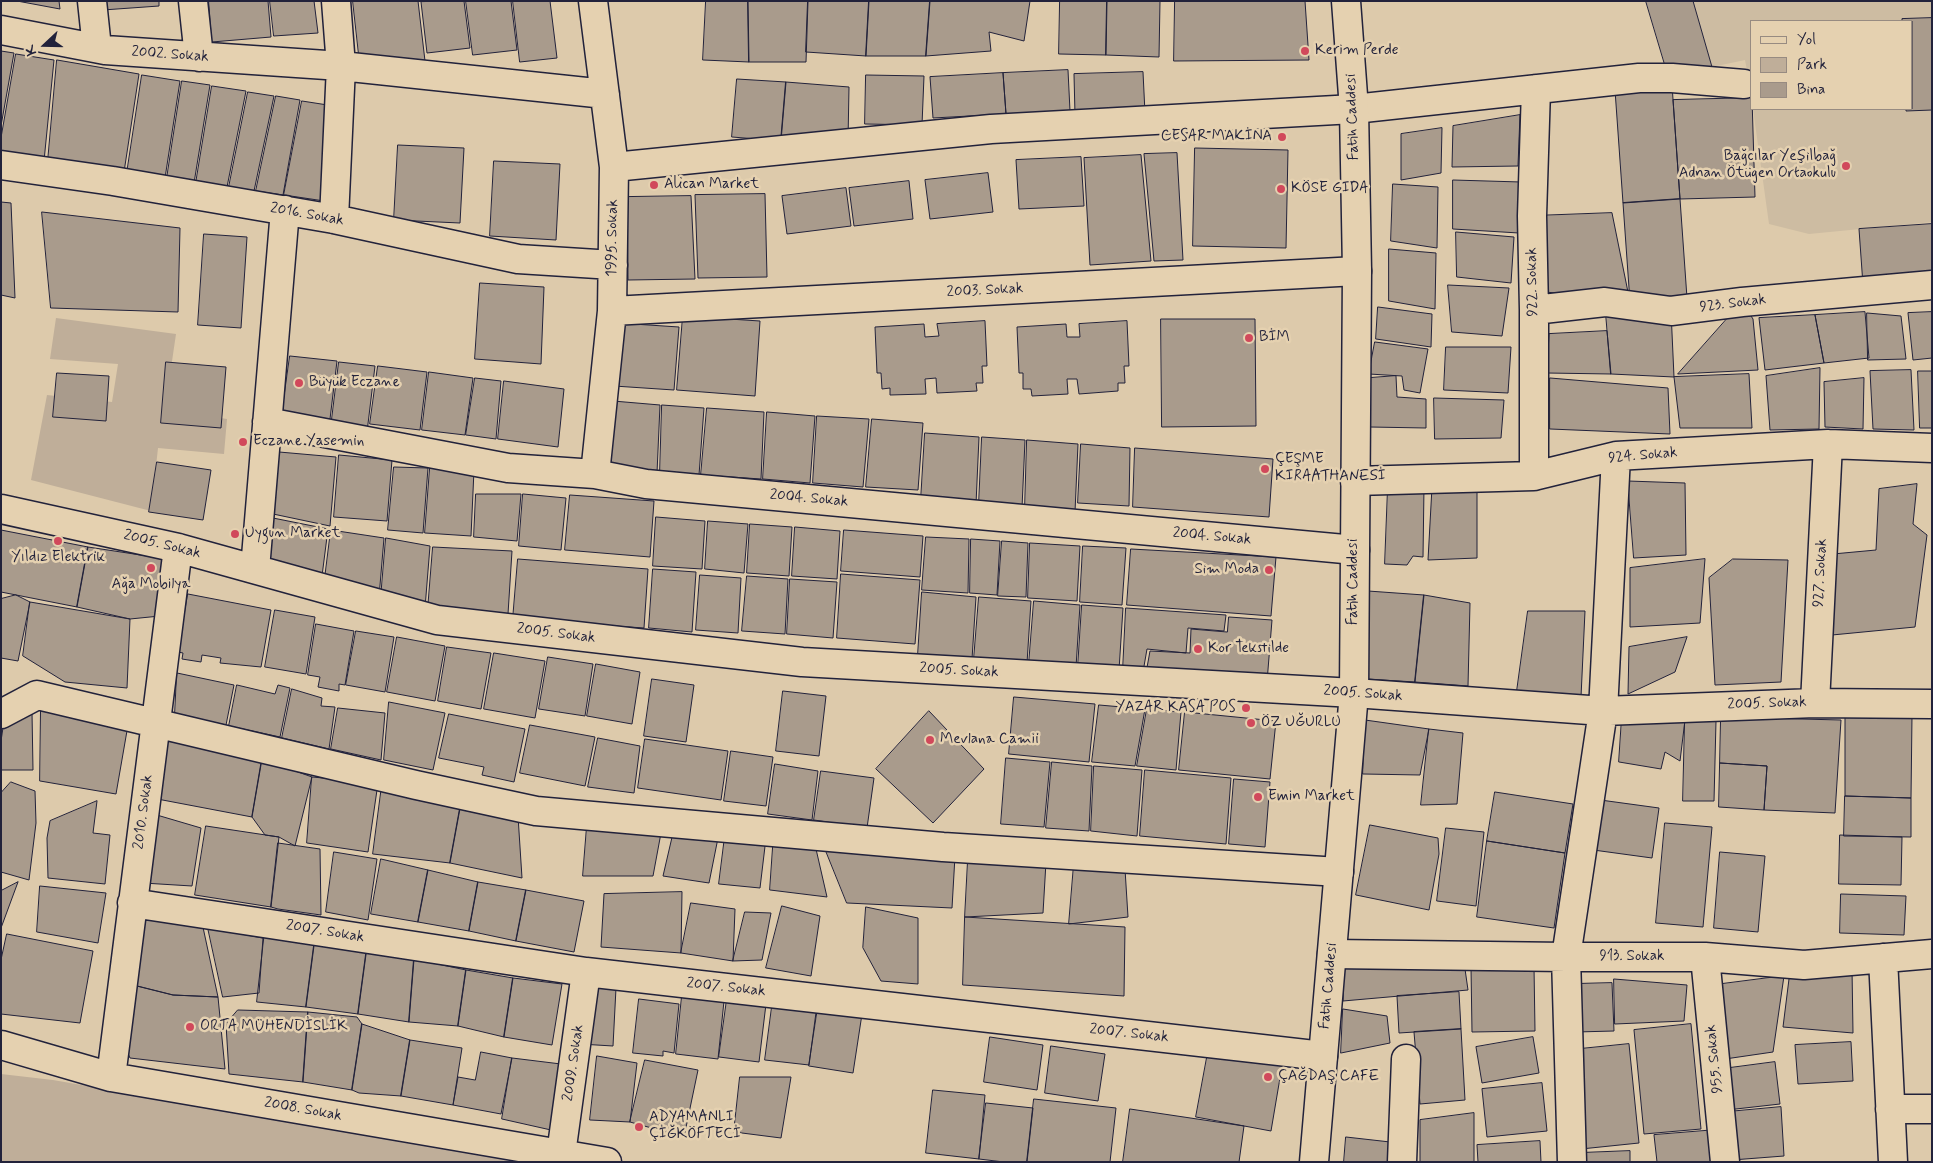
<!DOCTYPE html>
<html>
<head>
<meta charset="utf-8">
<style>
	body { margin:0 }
	#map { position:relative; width:1933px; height:1163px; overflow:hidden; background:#ddcaab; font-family:Mynerve,sans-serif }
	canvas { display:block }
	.frame { position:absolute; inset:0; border:2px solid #22223b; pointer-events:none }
	.legend { position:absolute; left:1750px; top:20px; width:162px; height:90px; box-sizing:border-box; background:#e5d1b0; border:1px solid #978b81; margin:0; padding:6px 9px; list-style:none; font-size:15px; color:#22223b }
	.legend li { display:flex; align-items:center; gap:10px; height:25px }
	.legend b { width:25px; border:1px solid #978b81 }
	.north { position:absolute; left:20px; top:20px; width:50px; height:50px; -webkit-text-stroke:4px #e5d1b0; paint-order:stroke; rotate:249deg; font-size:14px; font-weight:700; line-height:20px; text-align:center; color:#22223b }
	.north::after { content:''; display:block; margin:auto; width:18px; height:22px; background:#22223b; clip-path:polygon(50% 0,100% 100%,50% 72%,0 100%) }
</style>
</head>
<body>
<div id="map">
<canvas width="1933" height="1163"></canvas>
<div class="frame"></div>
<ul class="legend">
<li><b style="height:6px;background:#e5d1b0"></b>Yol</li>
<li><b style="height:14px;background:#bfae99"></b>Park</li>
<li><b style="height:14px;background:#a99b8c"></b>Bina</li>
</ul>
<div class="north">K</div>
</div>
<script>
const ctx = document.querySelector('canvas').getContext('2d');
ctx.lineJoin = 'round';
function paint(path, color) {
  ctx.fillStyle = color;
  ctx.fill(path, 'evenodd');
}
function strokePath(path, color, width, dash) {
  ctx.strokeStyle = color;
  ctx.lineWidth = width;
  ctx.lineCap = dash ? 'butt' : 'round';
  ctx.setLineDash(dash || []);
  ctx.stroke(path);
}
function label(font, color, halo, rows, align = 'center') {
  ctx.font = font + ' Mynerve,sans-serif';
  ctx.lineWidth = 5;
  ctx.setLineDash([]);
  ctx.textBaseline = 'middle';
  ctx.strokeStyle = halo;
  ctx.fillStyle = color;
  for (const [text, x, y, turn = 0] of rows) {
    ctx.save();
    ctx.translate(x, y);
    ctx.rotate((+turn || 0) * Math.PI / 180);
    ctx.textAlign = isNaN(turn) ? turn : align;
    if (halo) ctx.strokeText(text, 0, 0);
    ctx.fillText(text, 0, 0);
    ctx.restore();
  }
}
paint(new Path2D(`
	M1693 1H1932V222L1809 234 1769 224 1753 109H1912V21H1752V96L1745 60 1712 67Z`), '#cdbca2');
paint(new Path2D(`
	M56 318 176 334 165 409 227 419 224 454 158 448 151 511 31 480 47 395 112 402 118 364 50 359Z
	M1 1074 53 1080 519 1162H1Z`), '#bfae99');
const building = new Path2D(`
	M59 1 60 9 17 1Z
	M102 1H159V6L103 10Z
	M209 1H268L271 37 212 42Z
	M270 1H314L318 33 274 36Z
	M353 1H418L425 61 359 55Z
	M464 1 470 48 427 53 421 2Z
	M466 1H511L517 50 473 55Z
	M513 1H550L557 58 520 62Z
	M706 1H748L749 62 703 60Z
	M748 1H808L806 62H749Z
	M808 1H869L866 56 806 52Z
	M869 1H930L926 56H866Z
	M930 1H1030L1024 41 989 32 991 51 926 56Z
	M1060 1H1107L1106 55 1059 54Z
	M1107 1H1160L1159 57 1106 55Z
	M1175 1H1305L1309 60 1174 61Z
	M1646 1H1693L1712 67 1666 68Z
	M1932 18V110L1906 111V109H1912V21H1902V19Z
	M1 51 14 53 1 126Z
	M16 54 54 60 44 161 1 154V138Z
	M57 60 139 74 124 172 48 161Z
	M1068 70 1070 111 1006 114 1003 73Z
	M1143 72 1145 113 1075 115 1074 74Z
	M1003 73 1006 114 933 118 930 77Z
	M142 75 180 81 165 178 127 173Z
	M866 75 924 76 922 125 865 124Z
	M737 79 786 82 781 141 732 137Z
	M182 81 210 85 194 183 167 178Z
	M786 82 849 87 848 141H781Z
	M1672 85 1680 199 1623 203 1615 90Z
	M212 86 246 91 227 187 196 183Z
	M248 92 274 96 254 191 229 187Z
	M276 96 300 100 283 195 256 191Z
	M1752 98 1755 197 1680 199 1673 100Z
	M302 101 334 106 331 202 284 195Z
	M1520 115 1518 166 1452 167 1453 126Z
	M1442 128 1441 173 1401 180V134Z
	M398 145 464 148 460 223 394 220Z
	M1195 148 1288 150 1286 248 1193 246Z
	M1177 153 1183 260 1154 261 1144 154Z
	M1141 155 1151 261 1090 265 1084 158Z
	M1081 157 1084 206 1019 209 1016 160Z
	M494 161 560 164 556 240 490 236Z
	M988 173 993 212 930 219 925 180Z
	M1453 180 1521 182 1519 233 1453 229Z
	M909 181 913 219 854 226 849 188Z
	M1393 184 1438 187 1437 248 1391 241Z
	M846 188 851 226 787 234 782 196Z
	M765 194 767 277 698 278 695 195Z
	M691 196 695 279 628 280 627 197Z
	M1680 199 1687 298 1630 302 1623 203Z
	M1 202 11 203 15 298 1 295Z
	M42 212 180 228 178 312 51 308Z
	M1612 213 1630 302 1546 292 1532 216Z
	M1932 224V282L1863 285 1859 229Z
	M1456 232 1514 237 1511 283 1457 277Z
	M204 234 247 237 241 328 198 325Z
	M1389 249 1436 253 1435 309 1389 301Z
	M480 283 544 287 541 364 475 359Z
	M1448 285 1509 288 1502 336 1452 332Z
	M1605 302 1671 311 1674 377 1611 374Z
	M1742 302 1753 319 1758 370 1678 374Z
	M1378 307 1432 314 1431 347 1376 339Z
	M1865 312 1869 358 1824 363 1815 315Z
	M1932 312V358L1913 360 1908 313Z
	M1867 313 1901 316 1906 359 1868 360Z
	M1815 315 1824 363 1765 370 1759 318Z
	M683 316 760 321 755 396 677 390Z
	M1161 319H1255L1256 426 1162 427Z
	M985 321 987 366H982L983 383H976L977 391 937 393 936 378 925 379 926 394 890 395V388L882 389 881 373H877L875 327 924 324 925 337 939 336 937 324Z
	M1127 321 1129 366H1124L1125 383H1118V391L1079 394 1077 379H1067L1068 394 1032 396 1031 389H1023V373H1019L1017 327 1066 324 1067 337H1080L1079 324Z
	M618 323 679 327 674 390 614 386Z
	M1607 331 1611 374 1547 373 1549 334Z
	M1375 342 1428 349 1420 393 1404 390 1402 376 1369 374Z
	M1446 347H1511L1508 393 1444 390Z
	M290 356 337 361 330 419 282 413Z
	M166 362 226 367 221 428 161 423Z
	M339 362 375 366 367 432 331 427Z
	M378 366 427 372 420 430 370 424Z
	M1820 368 1819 429 1770 430 1766 376Z
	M1911 370 1914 430 1873 429 1870 371Z
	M1918 371H1932V428H1920Z
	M429 372 473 378 465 435 422 430Z
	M57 373 109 376 106 421 53 417Z
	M1749 374 1752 428H1680L1674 377Z
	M1396 376 1397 397 1426 399V428L1370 427V378Z
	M475 378 501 381 496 439 466 435Z
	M1550 378 1668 388 1670 434 1550 429Z
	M1864 378 1863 429 1825 427 1824 382Z
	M504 381 564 389 558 447 498 439Z
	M1434 398 1504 400 1501 438 1435 439Z
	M613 401 660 405 657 473 608 469Z
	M662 405 704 408 699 475 660 473Z
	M707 408 764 412 761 479 701 475Z
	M767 412 815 416 810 483 763 479Z
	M817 416 869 419 863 487 813 483Z
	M872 419 923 423 918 490 866 487Z
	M925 433 979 437 976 504 921 500Z
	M982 437 1025 440 1022 508 979 504Z
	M1027 440 1078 444 1075 512 1025 508Z
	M1081 444 1130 448 1129 506 1078 503Z
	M1135 448 1273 459 1269 517 1133 507Z
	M279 452 336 457 330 526 273 514Z
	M339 455 392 460 387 521 334 517Z
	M157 462 211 470 203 520 149 512Z
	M394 467 428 468 423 533 388 530Z
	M430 468 474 470 471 536 425 533Z
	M1628 481 1685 483 1686 555 1634 558Z
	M1917 484 1913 524 1927 535 1915 627 1832 635 1822 555 1876 550 1879 489Z
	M1477 486V558L1428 560 1432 487Z
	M1388 487H1424L1423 557 1413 556 1407 565 1385 564Z
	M476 494H521L517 541 474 537Z
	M523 494 566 498 561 550 519 546Z
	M570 495 654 501 650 557 565 550Z
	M656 517 705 521 702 569 653 566Z
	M273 518 328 529 322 576 263 565Z
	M708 521 748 524 744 573 705 569Z
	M750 524 792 527 789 576 747 573Z
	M795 527 840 531 837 579 792 576Z
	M1 530 88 547 77 607 1 592Z
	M331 530 384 538 379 597 324 586Z
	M844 530 923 536 920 577 841 571Z
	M926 537 969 539 968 593 922 590Z
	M386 538 430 546 425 608 381 597Z
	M971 539 1000 541 997 595 970 593Z
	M1002 541 1028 543 1026 597 998 596Z
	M1030 543 1080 546 1077 601 1028 598Z
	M1083 546 1126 548 1122 605 1080 602Z
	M88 547 167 559 160 616 130 619 77 607Z
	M433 547 512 551 508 614 428 609Z
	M1131 549 1276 557 1271 616 1127 605Z
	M518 559 648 569 644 628 513 619Z
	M1705 559 1700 623 1630 627V568Z
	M1733 559 1788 560 1781 682 1715 685 1709 578Z
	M653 569 696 572 692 632 649 628Z
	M841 574 920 580 915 644 837 638Z
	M700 575 741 578 738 633 696 630Z
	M747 576 788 579 785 634 742 631Z
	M790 579 837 582 833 638 787 634Z
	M1368 591 1424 595 1415 682 1366 679Z
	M922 592 976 597 972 659 918 655Z
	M188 594 271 610 261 667 220 663 221 658 202 655 201 662 182 659 183 653 178 652Z
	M16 595 30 602 18 661 1 658V599Z
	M1424 595 1470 603 1468 686 1415 682Z
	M979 597 1031 601 1027 663 974 659Z
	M1034 601 1080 605 1076 667 1029 664Z
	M30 602 130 619 127 688 65 682 23 656Z
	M1082 605 1123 608 1119 670 1078 667Z
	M1126 608 1226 615 1224 631 1188 628 1186 653 1147 649 1143 672 1123 670Z
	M275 610 315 617 306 674 265 667Z
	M1528 611H1585L1581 697 1517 691Z
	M1229 617 1272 620 1267 682 1146 673 1150 651 1190 653 1191 629 1227 632Z
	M316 624 354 631 345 685 339 684V691L318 687 320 677 308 675Z
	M356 631 394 637 385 692 346 685Z
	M397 637 445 646 435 701 387 692Z
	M1687 637 1675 672 1628 694 1629 647Z
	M447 647 491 653 481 709 438 701Z
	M494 653 545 661 535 718 484 709Z
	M548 657 593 664 585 716 539 709Z
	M596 664 640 672 632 724 587 716Z
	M177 673 234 685 226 725 175 714Z
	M652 679 694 685 686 742 644 736Z
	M237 685 275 694 278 685 290 688 280 737 229 726Z
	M292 689 322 698 321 706 335 707 329 749 282 738Z
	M783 691 826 696 819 756 776 751Z
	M1014 697 1095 704 1089 762 1009 754Z
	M389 702 445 713 433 770 384 760Z
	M41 703 128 725 116 794 40 781Z
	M1099 705 1145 709 1135 766 1092 762Z
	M338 708 385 713 381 760 331 749Z
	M1147 709 1181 712 1176 770 1137 766Z
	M929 711 984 769 933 823 876 769Z
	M32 712 33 770H1V741L4 721Z
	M1185 712 1276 721 1270 779 1179 770Z
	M449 714 525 729 514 782 482 775 484 767 439 758Z
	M1912 716 1911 798 1845 796V717Z
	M1622 717 1685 720 1680 761 1665 752 1661 769 1619 762Z
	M1721 717 1841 720 1835 813 1764 810 1767 766 1720 763Z
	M1365 720 1429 729 1420 775 1363 774Z
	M1685 720 1716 721 1714 801H1683Z
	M530 725 595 737 585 786 520 773Z
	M1429 729 1463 733 1457 804 1421 805Z
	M598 738 640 746 634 793 588 787Z
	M158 739 262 759 252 817 152 798Z
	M645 739 728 751 721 800 638 788Z
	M731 751 773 757 766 806 724 801Z
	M1006 758 1050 762 1044 827 1001 824Z
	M262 759 312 777 295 846 279 837 265 835 252 817Z
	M1052 762 1092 766 1089 831 1046 828Z
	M1720 763 1767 766 1764 810 1719 807Z
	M775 764 818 771 812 820 768 814Z
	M1094 766 1142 770 1137 836 1091 831Z
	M1145 770 1231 778 1226 844 1140 836Z
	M821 771 874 778 867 828 814 820Z
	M312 777 378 783 368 852 307 843Z
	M1234 779 1270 782 1265 847 1229 844Z
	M11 782 35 791 36 823 29 880 1 872V793Z
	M382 785 461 803 450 863 373 854Z
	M1495 792 1573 804 1565 853 1487 841Z
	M1845 796 1911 798V837L1844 836Z
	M1593 799 1659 808 1652 858 1586 849Z
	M97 801 93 833 110 835 105 884 48 878 47 838 50 821Z
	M461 803 518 816 522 878 450 863Z
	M150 813 201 828 192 886 143 883Z
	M1665 823 1712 827 1703 927 1656 923Z
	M1370 825 1438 838 1439 854 1429 910 1356 895Z
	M206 826 279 837 271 907 195 895Z
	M587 826 661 833 653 876H583Z
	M720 828 709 883 663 876 673 833Z
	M726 828 766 838 760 888 719 884Z
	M1446 828 1484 832 1476 906 1437 901Z
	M774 832 816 849 827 897 770 890Z
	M1840 835 1902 837 1901 885 1839 884Z
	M1487 841 1565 853 1554 928 1477 917Z
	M278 843 320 849 321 915 278 909 271 907Z
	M824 846 955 856 952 908 847 903Z
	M334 852 377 859 368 920 326 912Z
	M1720 852 1765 856 1758 932 1714 928Z
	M381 859 428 870 418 922 371 914Z
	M968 860 1046 862 1043 913 965 917Z
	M1074 864 1125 869 1128 917 1069 924Z
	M428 870 478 882 469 931 418 922Z
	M18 882 1 928V891Z
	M478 882 526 890 516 941 469 931Z
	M40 886 106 893 98 943 37 932Z
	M526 890 584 901 574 952 516 941Z
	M682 892 681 953 601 947 604 894Z
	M1841 894 1906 896 1904 935 1840 933Z
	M691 903 735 909 733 961 681 953Z
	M782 906 820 916 811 976 766 968Z
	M136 907 201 918 218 997 173 995 129 984Z
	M866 907 918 918V984L881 981 863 948Z
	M745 912 771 913 762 960 733 961Z
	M965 917 1125 927 1124 996 963 985Z
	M208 928 263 938 259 993 223 997Z
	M265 930 315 938 306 1007 257 1002Z
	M7 934 93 951 80 1023 1 1014V960Z
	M315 938 367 947 358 1014 306 1007Z
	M367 947 414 959 409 1022 358 1014Z
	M414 959 466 970 458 1026 409 1022Z
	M1464 962 1468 990 1343 1001 1344 964Z
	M1534 966 1535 1031 1472 1032 1471 967Z
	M1852 968 1853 1033 1783 1027 1790 971Z
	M466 970 513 978 504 1037 458 1026Z
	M1784 976 1773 1052 1725 1059 1722 984Z
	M513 978 562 984 552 1045 504 1037Z
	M1614 979 1687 985 1684 1021 1615 1024Z
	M1612 983 1614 1031 1576 1032 1574 984Z
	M129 984 173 995 218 997 225 1069 130 1058 123 1042Z
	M595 987 616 988 613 1046 580 1044Z
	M1459 992 1461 1029 1399 1033 1397 996Z
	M682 996 724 1001 718 1059 676 1054Z
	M639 999 679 1004 674 1053 663 1051V1056L633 1053Z
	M727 999 766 1004 759 1062 719 1057Z
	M773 999 817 1005 809 1065 765 1060Z
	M818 1007 862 1014 853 1073 809 1066Z
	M1343 1009 1387 1016 1390 1043 1341 1053Z
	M238 1010 308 1012 303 1082 229 1074 226 1024Z
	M308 1012 357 1017 362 1024 352 1090 303 1082Z
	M362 1024 410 1040 401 1096 359 1093 352 1090Z
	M1691 1024 1701 1129 1644 1134 1634 1030Z
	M1461 1029 1465 1100 1420 1104 1414 1032Z
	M990 1037 1043 1045 1037 1090 984 1082Z
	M1533 1037 1539 1073 1482 1083 1476 1047Z
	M410 1040 462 1048 453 1105 401 1096Z
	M1851 1042 1853 1081 1798 1084 1795 1045Z
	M1629 1044 1639 1143 1581 1149 1570 1050Z
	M1051 1046 1105 1054 1098 1101 1045 1093Z
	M481 1052 512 1058 501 1114 453 1105 458 1077 475 1080Z
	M1208 1052 1282 1066 1271 1131 1196 1117Z
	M597 1056 637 1063 630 1122 590 1120Z
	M512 1058 561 1064 551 1130 502 1119Z
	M645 1060 698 1070 684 1137 630 1122Z
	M1775 1062 1780 1104 1727 1110 1722 1069Z
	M740 1077H791L781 1138 734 1132Z
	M1542 1083 1547 1131 1487 1137 1482 1089Z
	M933 1090 985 1095 979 1159 926 1153Z
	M1034 1099 1116 1108 1110 1162H1027Z
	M986 1103 1033 1108 1027 1162H1004L979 1159Z
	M1781 1107 1784 1156 1732 1160 1727 1112Z
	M1130 1109 1244 1126 1239 1162H1123Z
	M1474 1113V1162H1420V1120Z
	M1716 1130 1719 1162H1657L1654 1135Z
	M1346 1137 1399 1143 1397 1162H1344Z
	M1540 1141 1541 1162H1478L1477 1145Z
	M1630 1151V1162H1580V1153Z`);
paint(building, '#a99b8c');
strokePath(building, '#22223b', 1);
const minor = new Path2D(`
	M92 1 97 48
	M193 1 199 57
	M593 1 614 167 612 311 595 474
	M1 30 105 50 341 66 605 94
	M1 165 113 181 334 219 518 259 613 265
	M614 167 991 129 1354 109 1639 78H1672L1744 84
	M334 219 341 66 336 1
	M1534 310 1605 302 1671 311 1742 302 1932 285
	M612 311 1357 271
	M267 422 508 468 595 474 646 484 1355 550
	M1534 476V310L1532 216 1536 89
	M1355 481 1534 476 1616 456 1828 444 1932 448
	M1 509 178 548 437 620 802 662 1354 693 1603 711 1815 703 1932 704
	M255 569 285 210
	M1815 703 1828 444
	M1 714 37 695 416 785 536 811 943 847 1339 872
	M132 903 586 972 1323 1056
	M1332 954 1566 957H1705L1804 965 1932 954
	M1705 957 1725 1162
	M1883 958 1893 1162
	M1 1045 111 1077 607 1162
	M111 1077 178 548
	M1890 1109H1932
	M561 1154 586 972
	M1402 1162 1406 1059
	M1572 1162 1566 957 1603 711 1616 456`);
const secondary = new Path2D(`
	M1314 1162 1354 693 1357 271 1354 109 1346 1`);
strokePath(minor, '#22223b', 31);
strokePath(secondary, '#22223b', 31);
strokePath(minor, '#e5d1b0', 28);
strokePath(secondary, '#e5d1b0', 28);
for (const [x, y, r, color] of [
	[1305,51,5,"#d1495b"],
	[1282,137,5,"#d1495b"],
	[1846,166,5,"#d1495b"],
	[654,185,5,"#d1495b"],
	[1281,189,5,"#d1495b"],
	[1249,338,5,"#d1495b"],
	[299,383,5,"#d1495b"],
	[243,442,5,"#d1495b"],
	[1265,469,5,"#d1495b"],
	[235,534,5,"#d1495b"],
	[58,541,5,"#d1495b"],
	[151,568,5,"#d1495b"],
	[1269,570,5,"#d1495b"],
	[1198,649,5,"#d1495b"],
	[1246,708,5,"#d1495b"],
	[1251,723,5,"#d1495b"],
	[930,740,5,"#d1495b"],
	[1258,797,5,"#d1495b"],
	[190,1027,5,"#d1495b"],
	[1268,1077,5,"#d1495b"],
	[639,1127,5,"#d1495b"]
]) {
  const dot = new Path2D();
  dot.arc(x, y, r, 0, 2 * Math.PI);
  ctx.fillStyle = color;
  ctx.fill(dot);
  strokePath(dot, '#e5d1b0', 2);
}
label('15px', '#22223b', '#e5d1b0', [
	["Kerim Perde",1315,51],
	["CESAR MAKİNA",1272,137,"right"],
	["Bağcılar Yeşilbağ",1836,157,"right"],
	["Adnan Ötügen Ortaokulu",1836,174,"right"],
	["Alican Market",664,185],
	["KÖSE GIDA",1291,189],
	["BİM",1259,338],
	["Büyük Eczane",309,383],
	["Eczane Yasemin",253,442],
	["ÇEŞME",1275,460],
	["KIRAATHANESİ",1275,477],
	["Uygun Market",245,534],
	["Yıldız Elektrik",58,558,"center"],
	["Sim Moda",1259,570,"right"],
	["Ağa Mobilya",151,585,"center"],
	["Kor Tekstilde",1208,649],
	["YAZAR KASA POS",1236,708,"right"],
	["ÖZ UĞURLU",1261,723],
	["Mevlana Camii",940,740],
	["Emin Market",1268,797],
	["ORTA MÜHENDİSLİK",200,1027],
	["ÇAĞDAŞ CAFE",1278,1077],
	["ADYAMANLI",649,1118],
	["ÇİĞKÖFTECİ",649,1135]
], 'left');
label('15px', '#22223b', '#e5d1b0', [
	["2002. Sokak",170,55,4],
	["Fatih Caddesi",1353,117,-92],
	["2016. Sokak",307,215,10],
	["1995. Sokak",613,238,-89],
	["922. Sokak",1533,282,-91],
	["2003. Sokak",985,291,-3],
	["923. Sokak",1733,304,-7],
	["924. Sokak",1643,456,-5],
	["2004. Sokak",809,499,5],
	["2004. Sokak",1212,537,5],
	["2005. Sokak",162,545,14],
	["927. Sokak",1821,573,-87],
	["Fatih Caddesi",1354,582,-90],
	["2005. Sokak",556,634,7],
	["2005. Sokak",959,671,3],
	["2005. Sokak",1363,694,4],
	["2005. Sokak",1767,704,-2],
	["2010. Sokak",144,812,-83],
	["2007. Sokak",325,932,9],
	["913. Sokak",1632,957],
	["Fatih Caddesi",1329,986,-85],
	["2007. Sokak",726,988,6],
	["2007. Sokak",1129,1034,6],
	["955. Sokak",1715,1059,-96],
	["2009. Sokak",574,1063,-82],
	["2008. Sokak",303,1110,10]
]);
</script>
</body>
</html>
